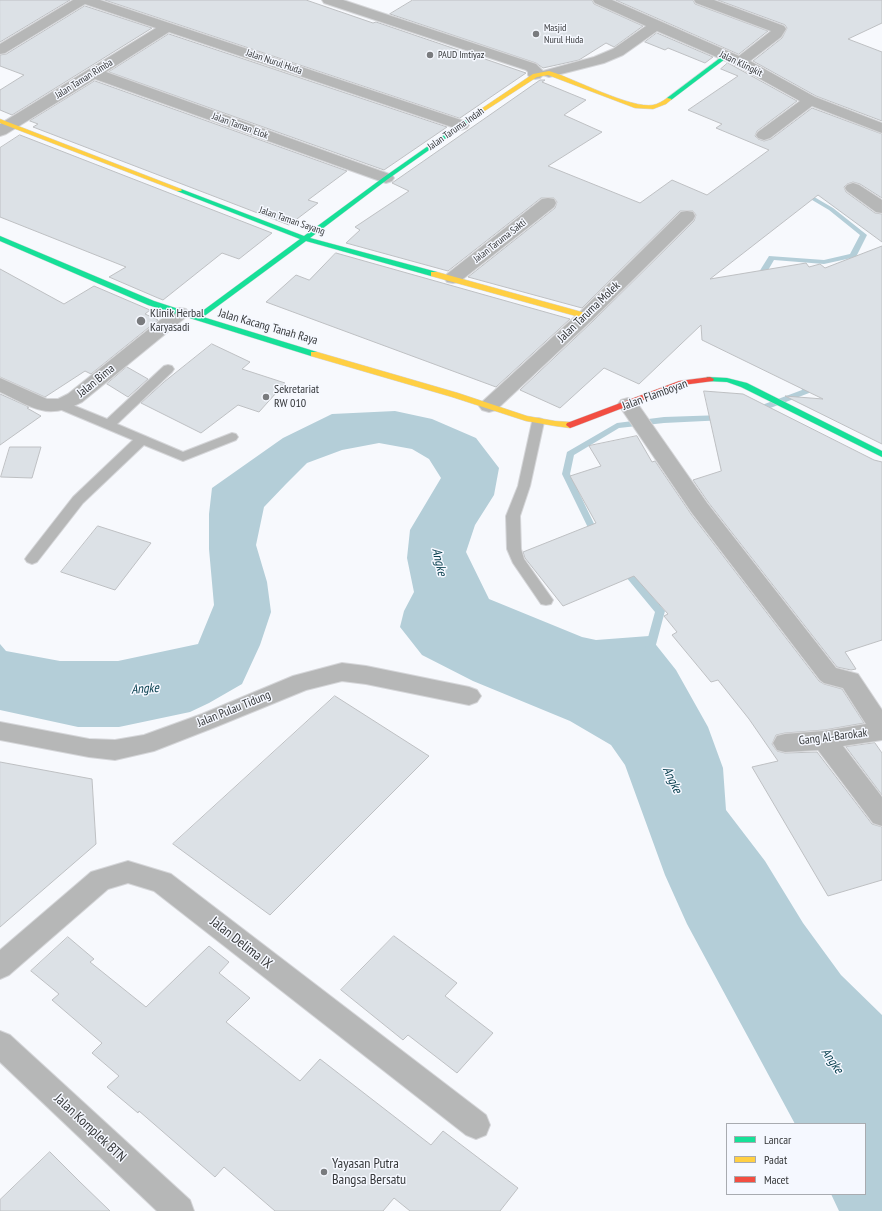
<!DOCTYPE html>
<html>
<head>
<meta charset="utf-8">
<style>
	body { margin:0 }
	#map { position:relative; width:882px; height:1211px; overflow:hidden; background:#f7f9fd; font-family:"PT Sans Narrow",sans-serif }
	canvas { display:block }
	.legend { position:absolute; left:726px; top:1123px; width:140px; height:72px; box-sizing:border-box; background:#f5f8ff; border:1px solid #a8abb0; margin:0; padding:5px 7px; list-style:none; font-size:12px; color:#353739 }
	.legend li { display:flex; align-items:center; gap:8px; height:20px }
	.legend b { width:20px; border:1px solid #a8abb0 }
</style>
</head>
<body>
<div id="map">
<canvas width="882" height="1211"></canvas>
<ul class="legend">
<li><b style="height:5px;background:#16e098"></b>Lancar</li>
<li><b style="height:5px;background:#ffcf43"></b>Padat</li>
<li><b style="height:5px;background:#f24e42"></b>Macet</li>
</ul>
</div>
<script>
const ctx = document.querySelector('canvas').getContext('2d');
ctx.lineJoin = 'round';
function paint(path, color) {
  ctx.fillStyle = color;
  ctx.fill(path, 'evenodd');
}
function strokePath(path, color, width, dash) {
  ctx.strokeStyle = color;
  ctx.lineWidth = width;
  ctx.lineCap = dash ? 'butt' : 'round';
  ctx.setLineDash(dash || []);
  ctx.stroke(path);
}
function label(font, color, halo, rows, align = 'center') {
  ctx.font = font + ' "PT Sans Narrow",sans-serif';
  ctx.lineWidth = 3;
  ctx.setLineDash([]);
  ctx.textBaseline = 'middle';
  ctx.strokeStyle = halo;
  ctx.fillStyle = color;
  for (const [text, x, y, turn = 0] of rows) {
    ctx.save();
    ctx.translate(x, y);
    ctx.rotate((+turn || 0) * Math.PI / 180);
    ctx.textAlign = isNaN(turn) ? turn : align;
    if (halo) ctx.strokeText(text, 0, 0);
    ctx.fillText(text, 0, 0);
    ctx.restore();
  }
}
paint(new Path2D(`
	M395 411 432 419 476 438 499 468 494 495 475 525 466 552 489 599 582 637 596 640 649 636 676 670 708 727 723 768 726 810 765 861 803 923 841 975 882 1015V1211H839L831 1194H865V1124H795L687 924 665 875 625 765 611 745 570 721 473 681 422 655 400 627 404 611 414 592 407 558 410 530 441 478 429 459 412 449 379 443 342 450 307 463 286 484 264 507 256 545 267 582 271 612 260 645 242 684 209 703 190 712 119 727H78L0 710V644L6 651 60 661H118L198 644 214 605 209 549V514L212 488 283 438 332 414Z`), '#b4ced8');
paint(new Path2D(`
	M804 191 833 208 867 235 856 257 824 264 774 260 767 272 765 282H759V272L769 256 824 260 850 254 860 235 829 210 802 194V192Z
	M799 376H805L806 378 810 391 809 393 760 412H754L753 410 754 408 802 390 798 378Z
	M722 415 726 418 725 420 664 423 619 428 574 455 570 474 600 536 596 539 593 538 562 474 567 452 617 423 664 417Z
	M624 566 627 567 665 611 654 652 652 654H646L644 652 655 612 621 571 620 569Z`), '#b4ced8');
const building = new Path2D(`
	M0 0H70L0 42Z
	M105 0H306L373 23 376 22 526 73 460 118Z
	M413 0H592L594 4 643 26 614 47 606 43 579 60 543 68 536 63 390 14Z
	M616 0H693L695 4 768 31 739 54Z
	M718 0H882V23L848 39 882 52V121L816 96 753 61 782 38 787 28 785 25Z
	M85 6 152 28 12 115 0 110V90L24 75 0 66V55L6 54Z
	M657 33 713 57 705 63 668 48 665 50 645 42Z
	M169 34 447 127 384 170 109 72Z
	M728 63 797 101 757 131 755 136 758 139 764 141 771 139 812 108 882 134V198L860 184 853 182 847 184 844 187 846 192 875 213 882 214V242L818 195 710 279 806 263 809 267 820 264 825 268 882 246V444L785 396 823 399 702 340 701 325 639 384 604 368 560 408 520 390 593 321 694 221 696 215 693 211H680L582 308 468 277 555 208 557 202 554 198H541L448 271 346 243 360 230 355 227 409 191 392 183 540 80H545L542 82 586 100 564 115 602 132 548 166 640 203 672 180 707 195 769 150 716 128 722 124 688 110 738 76 721 69Z
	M95 81 347 171 308 200 318 203 289 225 33 127 38 124 30 121Z
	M20 135 272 233 239 259 222 253 163 300 158 298 109 277 126 267 0 217V148Z
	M336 253 570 319 496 387 266 302 296 275 309 280Z
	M0 269 64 304 94 286 150 310 145 314 158 320 91 374 85 371 45 397 0 377Z
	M212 344 250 362 242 369 285 383 259 412 238 405 201 433 141 403 164 382Z
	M127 367 148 379 128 397 107 384Z
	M704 391 743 394 874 460 882 462V640L845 652 856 669 851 670 837 667 708 502 693 480 721 471Z
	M0 394 29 407 27 408 41 416 0 445Z
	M637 436 652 462 655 461 691 514 819 681 824 684 842 689 864 723 824 730 785 733 776 735 772 744 777 751 785 753 817 752 872 824 882 827V880L828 896 752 767 778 761 749 719 718 680 711 682 672 635 677 632 664 616 668 614 634 576 563 606 525 558 523 552 596 523 570 476 601 466 589 446Z
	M10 447H41L32 478 1 477Z
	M98 526 151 543 115 590 61 572Z
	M335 696 429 756 270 915 173 844Z
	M875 743 882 753V795L846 747Z
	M0 762 92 779 96 844 0 927Z
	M394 936 457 983 445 996 493 1033 457 1073 408 1035 403 1040 341 990Z
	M68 937 94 959 90 962 146 1007 209 946 229 962 219 973 250 998 226 1022 300 1081 320 1059 431 1145 443 1131 518 1188 500 1211H410L394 1198 383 1211H275L224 1167 215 1177 139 1111 138 1113 107 1087 119 1076 92 1053 102 1043 52 1000 59 994 31 971Z
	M50 1152 80 1182 110 1211H0V1200Z`);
paint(building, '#dce1e6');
strokePath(building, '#bec0c3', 1);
const lane = new Path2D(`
	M168 365 172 366 174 369 172 372 117 424 183 452 232 433 236 434 238 437 236 440 183 461 144 445 83 503 37 562 32 564 27 562 25 559 27 556 73 497 133 440 57 408 55 405 57 402H65L107 419 164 366Z
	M538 418 542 419 544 422 530 486 520 516 521 549 524 559 553 600 551 604 546 605 541 604 513 563 507 549 506 516 518 486 532 422 534 419Z`);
const street = new Path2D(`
	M73 0H100L467 122 469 125 467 128 461 130 455 128 169 32 106 72 392 175 394 178 392 181 386 183 380 181 95 79 6 134 0 136V124L156 28 85 4 5 53 0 54V44Z
	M322 0H343L536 64 543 71 594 57 613 49 646 26 595 3 593 0H612L739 56 771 31 696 3 694 0H714L784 26 786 29 781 37 750 61 815 97 882 123V133L812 106 770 138 764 140 758 138 756 135 758 132 800 101 735 65 657 31 623 55 604 63 549 77 543 75 540 78 535 79 530 78 528 75V72L526 70 324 3Z
	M853 183 859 185 882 200V213L876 212 847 191 845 188 847 185Z
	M548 198 554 199 556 203 554 207 459 282 453 283 447 282 444 278 447 274 542 199Z
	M687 211 693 212 695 216 693 220 592 320 496 410 489 412 482 410 479 406 482 402 580 312 681 212Z
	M180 308 186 309 189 313 186 317 82 402C46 421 33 407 0 392V378L47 399H58L68 394 174 309Z
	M628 398 635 400 707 503 836 668 858 674 882 710V740L843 746 882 797V826L873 823 818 750 785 752 777 750 773 743 777 736 785 734 824 731 866 724 843 688 824 683 820 680 692 513 618 404 621 400Z
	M342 663 366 666 469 687 477 690 481 696 477 702 469 705 366 684 342 681 306 690 218 726 154 751 115 760 89 757 0 740V722L89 739 115 740 144 735 202 714 293 676Z
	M128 861 171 874 486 1115 490 1125 486 1135 476 1139 466 1135 154 891 128 883 108 889 9 975 0 979V950L91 872Z
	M0 1031 10 1035 190 1200 194 1211H157L0 1062Z`);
const fast = new Path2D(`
	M724 55 729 56 671 100H667V98Z
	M481 109 483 110V112L388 179 310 238 437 272V276H431L306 241 203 317 317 352V356H311L148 305 0 241V236L154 301 197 315 300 239 177 191V189H181L304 236 384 177Z
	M707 377 727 378 747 383 882 451V457L741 387 727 382 707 381 706 379Z`);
const slow = new Path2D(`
	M549 71C573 78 631 109 653 105 658 104 663 101 667 98L672 99 666 104 653 109 635 108 548 75 537 77 483 112 478 111 533 74Z
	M0 119 181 189 182 190 181 191H177L0 123Z
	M431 272H437L589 314 590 316 589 318H583L431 276Z
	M311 352H317L458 393 527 416 555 421 570 422 574 425 570 428 555 426 526 421 452 397 311 356Z`);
const jam = new Path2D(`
	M710 377 714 379 713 381 683 385 573 427 570 428 566 425 567 423 679 381Z`);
strokePath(lane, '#d5d6d9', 2);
strokePath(street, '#d5d6d9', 2);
strokePath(fast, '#d5d6d9', 1);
strokePath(slow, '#d5d6d9', 1);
strokePath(jam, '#d5d6d9', 1);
paint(lane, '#b6b7b7');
paint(street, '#b6b7b7');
paint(fast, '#16e098');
paint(slow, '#ffcf43');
paint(jam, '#f24e42');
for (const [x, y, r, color] of [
	[536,34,4,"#797b7e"],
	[430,55,4,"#797b7e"],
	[141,321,5,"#797b7e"],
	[266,397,4,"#797b7e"],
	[324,1172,4,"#797b7e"]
]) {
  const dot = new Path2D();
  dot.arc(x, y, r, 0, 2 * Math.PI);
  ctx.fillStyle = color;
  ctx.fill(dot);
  strokePath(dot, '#f5f8ff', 1.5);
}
label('10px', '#353739', '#f5f8ff', [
	["Masjid",544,28],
	["Nurul Huda",544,40],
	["PAUD Imtiyaz",438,55]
], 'left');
label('10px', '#353739', '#f5f8ff', [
	["Jalan Nurul Huda",274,62,19],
	["Jalan Klingkit",741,64,26],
	["Jalan Taman Rimba",84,79,-32],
	["Jalan Taman Elok",240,126,20],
	["Jalan Taruma Indah",456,129,-35],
	["Jalan Taman Sayang",292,221,19],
	["Jalan Taruma Sakti",500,241,-38]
]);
label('12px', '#353739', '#f5f8ff', [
	["Jalan Taruma Molek",589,312,-44],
	["Jalan Kacang Tanah Raya",268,327,16],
	["Jalan Bima",96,381,-39],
	["Jalan Flamboyan",655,395,-20],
	["Jalan Pulau Tidung",234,709,-22],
	["Gang Al-Barokak",833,737,-7]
]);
label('12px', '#353739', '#f5f8ff', [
	["Klinik Herbal",150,314],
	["Karyasadi",150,328],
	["Sekretariat",274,390],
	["RW 010",274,404]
], 'left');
label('italic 13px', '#0c4251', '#f5f8ff', [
	["Angke",439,562,77],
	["Angke",145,689,-4],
	["Angke",672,780,65],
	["Angke",832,1061,55]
]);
label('14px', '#353739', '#f5f8ff', [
	["Jalan Delima IX",241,943,38],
	["Jalan Komplek BTN",90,1128,43]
]);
label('14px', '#353739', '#f5f8ff', [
	["Yayasan Putra",332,1164],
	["Bangsa Bersatu",332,1180]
], 'left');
</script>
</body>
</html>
